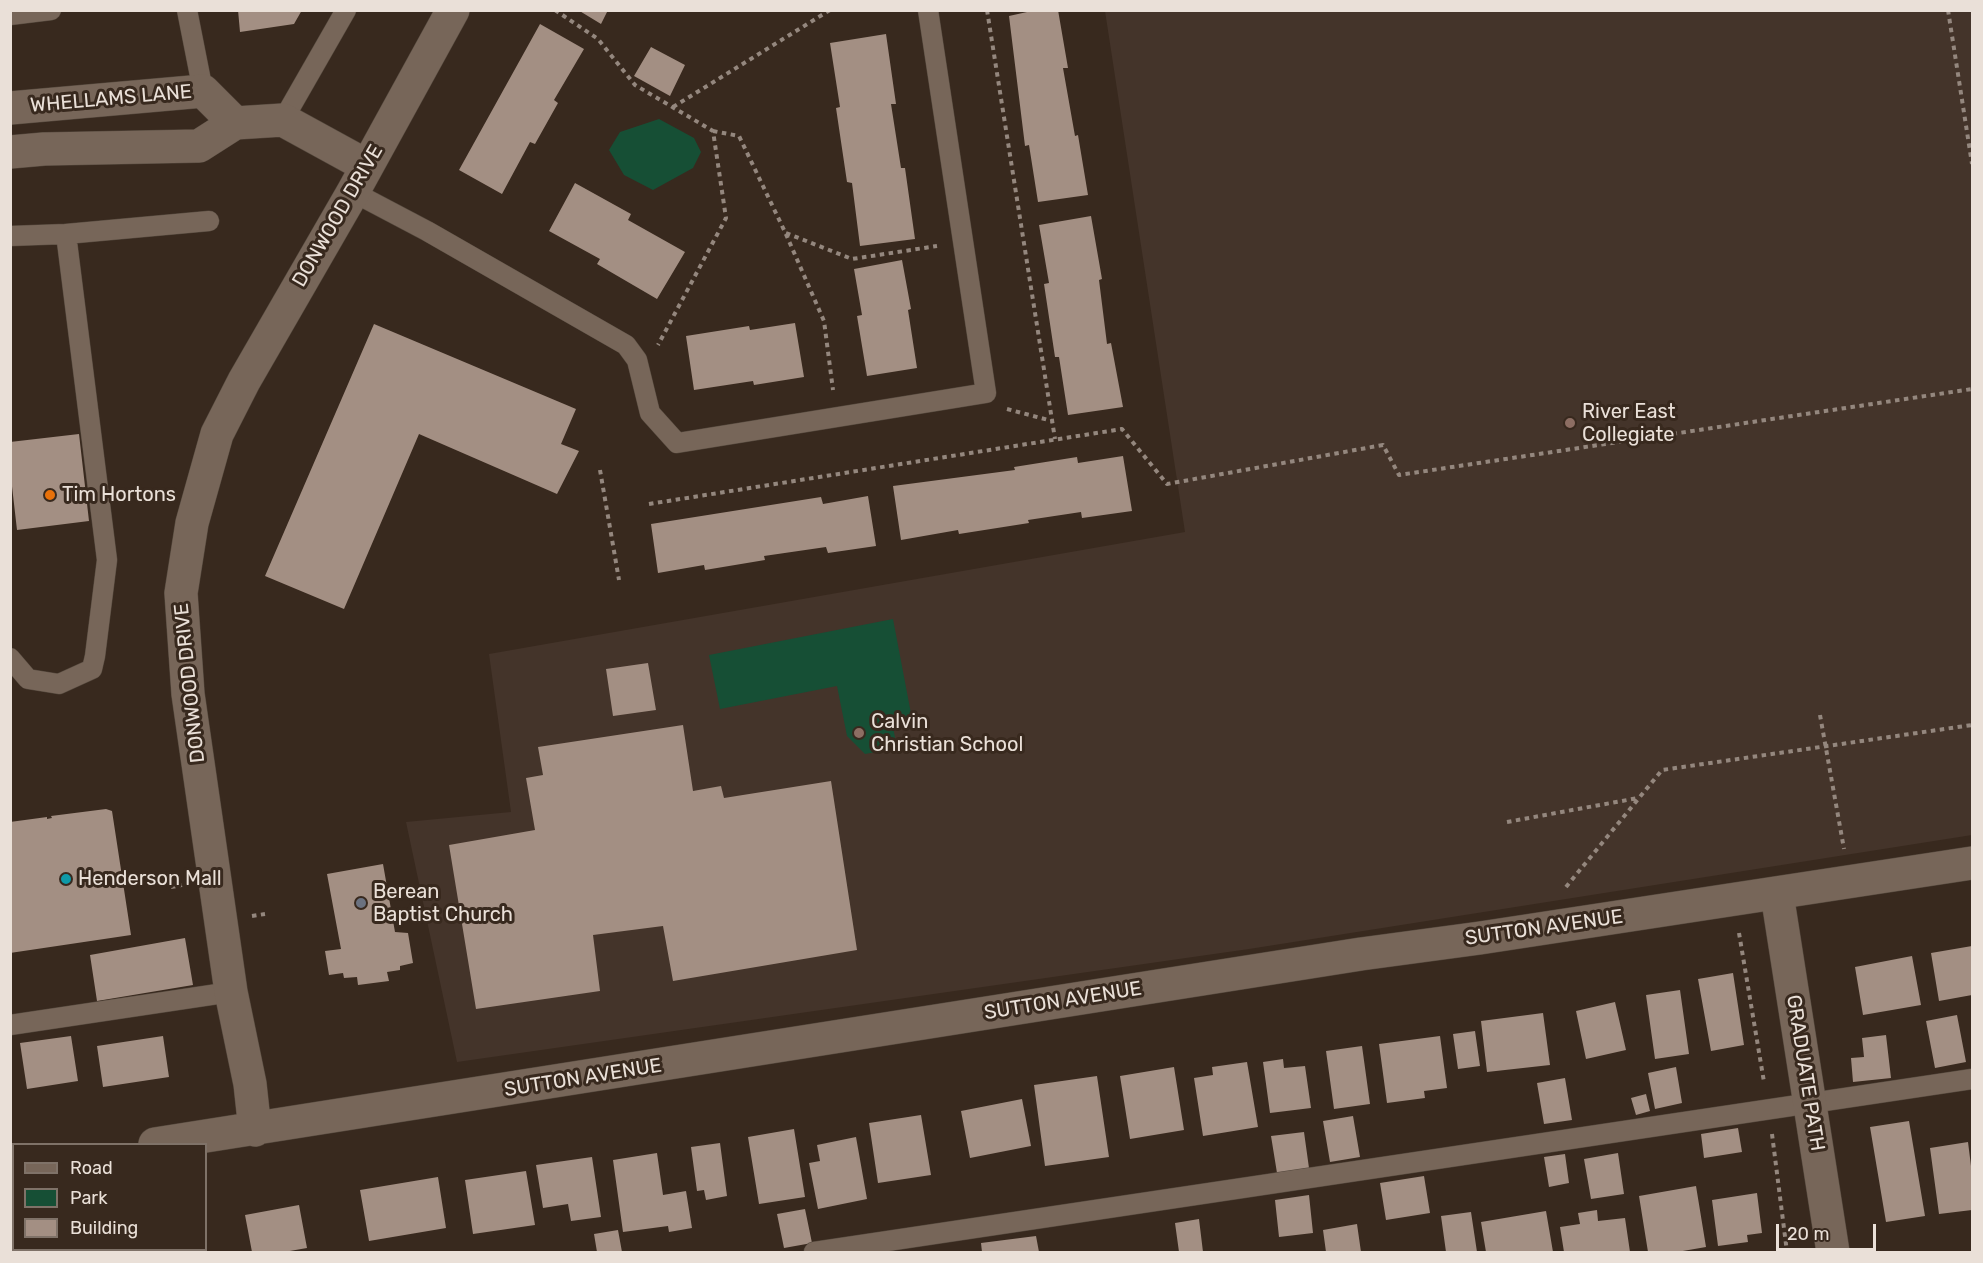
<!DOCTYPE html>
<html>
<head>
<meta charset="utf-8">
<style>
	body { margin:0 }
	#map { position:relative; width:1983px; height:1263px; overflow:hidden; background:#38291e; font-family:Rubik,sans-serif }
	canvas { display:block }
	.frame { position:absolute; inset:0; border:12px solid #eae0d8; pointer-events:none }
	.legend { position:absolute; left:12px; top:1143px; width:195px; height:108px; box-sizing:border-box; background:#38291e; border:2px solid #7f7268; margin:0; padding:8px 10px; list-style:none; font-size:18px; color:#eae0d8 }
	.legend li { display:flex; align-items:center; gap:12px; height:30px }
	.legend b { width:30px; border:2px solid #7f7268 }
	.scale { position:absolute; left:1776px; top:1224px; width:100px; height:27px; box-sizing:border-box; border:3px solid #eae0d8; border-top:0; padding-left:8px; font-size:18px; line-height:21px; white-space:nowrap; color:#eae0d8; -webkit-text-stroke:4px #38291e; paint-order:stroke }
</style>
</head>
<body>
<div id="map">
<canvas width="1983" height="1263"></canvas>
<div class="frame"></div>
<ul class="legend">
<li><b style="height:8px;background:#776659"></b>Road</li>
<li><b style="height:16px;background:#164f35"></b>Park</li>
<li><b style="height:16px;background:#a38f83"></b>Building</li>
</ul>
<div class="scale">20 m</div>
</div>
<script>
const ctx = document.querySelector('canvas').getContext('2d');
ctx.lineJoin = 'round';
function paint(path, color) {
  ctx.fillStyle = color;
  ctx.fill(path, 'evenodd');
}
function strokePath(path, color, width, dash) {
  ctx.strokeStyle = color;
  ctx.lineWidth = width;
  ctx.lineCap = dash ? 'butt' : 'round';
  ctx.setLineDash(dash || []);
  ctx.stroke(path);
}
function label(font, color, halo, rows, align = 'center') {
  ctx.font = font + ' Rubik,sans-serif';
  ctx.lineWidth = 6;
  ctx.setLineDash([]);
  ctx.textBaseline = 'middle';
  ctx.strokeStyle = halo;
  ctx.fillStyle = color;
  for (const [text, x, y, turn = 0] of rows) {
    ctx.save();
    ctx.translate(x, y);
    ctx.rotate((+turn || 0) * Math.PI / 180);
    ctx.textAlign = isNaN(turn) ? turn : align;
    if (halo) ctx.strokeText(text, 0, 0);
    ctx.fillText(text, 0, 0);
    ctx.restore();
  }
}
paint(new Path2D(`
	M1105 11H1972V835L1249 949 457 1062 406 822 511 812 489 654 1185 532Z`), '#44342a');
paint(new Path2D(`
	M659 119 694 138 701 152 693 168 653 190 624 175 609 150 620 132Z
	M893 619 913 724 893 727 897 748 865 754 847 736 837 686 720 709 709 655Z`), '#164f35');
paint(new Path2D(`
	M238 10H302L294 24 240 32Z
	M578 10H608L601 24Z
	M1036 10H1058L1068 68H1063L1075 136 1078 135 1088 195 1038 202 1029 145 1025 146 1009 16Z
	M540 24 584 49 554 100 558 103 535 144 530 142 502 194 459 170Z
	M886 34 896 104H891L901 168H905L915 239 860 246 852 183 847 182 836 108 840 107 830 43Z
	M651 47 685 65 670 96 634 76Z
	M575 183 631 214 628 220 685 252 657 299 597 264 600 259 549 231Z
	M1091 216 1102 279 1099 280 1107 344 1111 343 1123 407 1068 415 1059 357H1055L1044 284 1049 283 1039 225Z
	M902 260 911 309 908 310 917 368 867 376 857 316 862 315 854 269Z
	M795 323 804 377 754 385 753 381 694 390 686 336 749 326 750 330Z
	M374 324 576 409 561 444 579 451 557 494 419 434 344 609 265 576Z
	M79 434 89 521 17 530 10 469V442Z
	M1123 456 1132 511 1082 518 1081 512 1028 520 1029 523 959 534 958 530 901 540 893 486 1015 470 1014 467 1077 457 1078 463Z
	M868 496 876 546 828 553 826 547 764 556 765 560 705 570 704 565 658 573 651 524 821 497 823 504Z
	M648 663 656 710 613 716 606 669Z
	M683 725 693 791 721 786 724 798 831 781 857 950 673 981 663 926 593 935 600 991 476 1009 449 845 535 830 526 778 543 775 538 747Z
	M106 809 112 811 131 935 10 953V822L47 817V819L52 818 51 816Z
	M383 864 395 932 408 933 413 963 400 966V970L387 972 389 981 358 985 357 977 344 978 343 973 329 975 325 951 341 949 327 874Z
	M185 938 193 985 97 1001 90 955Z
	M1972 946V995L1939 1001 1931 953Z
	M1912 956 1921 1005 1863 1015 1855 967Z
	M1733 973 1744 1045 1711 1051 1698 979Z
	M1680 990 1689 1054 1655 1059 1646 995Z
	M1615 1002 1626 1050 1586 1059 1576 1011Z
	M1543 1013 1550 1065 1487 1072 1481 1021Z
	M1957 1015 1966 1062 1935 1068 1926 1021Z
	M1475 1031 1480 1066 1458 1069 1453 1034Z
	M1886 1035 1891 1078 1853 1082 1851 1058 1864 1057 1862 1038Z
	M71 1036 78 1081 27 1089 20 1043Z
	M163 1036 169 1077 103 1087 97 1046Z
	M1440 1036 1447 1088 1424 1091 1425 1098 1387 1103 1379 1044Z
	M1362 1046 1370 1104 1334 1109 1326 1051Z
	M1283 1059 1284 1068 1305 1066 1311 1108 1270 1113 1263 1062Z
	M1247 1062 1258 1127 1203 1136 1194 1078 1213 1075 1212 1067Z
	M1174 1067 1184 1130 1130 1139 1120 1076Z
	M1676 1067 1682 1103 1655 1109 1648 1073Z
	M1097 1076 1109 1157 1045 1166 1034 1085Z
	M1565 1078 1572 1120 1544 1124 1537 1083Z
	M1646 1094 1650 1111 1636 1115 1631 1098Z
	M1022 1099 1031 1146 970 1158 961 1111Z
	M921 1115 931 1175 878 1183 869 1123Z
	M1353 1116 1360 1157 1330 1162 1323 1121Z
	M1909 1121 1925 1216 1886 1222 1870 1127Z
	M1738 1128 1742 1152 1704 1158 1701 1134Z
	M794 1129 805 1197 759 1204 748 1137Z
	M1304 1132 1309 1168 1277 1173 1271 1136Z
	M856 1137 867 1199 818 1209 809 1163 820 1161 817 1145Z
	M1968 1142 1972 1174V1210L1939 1214 1930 1148Z
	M720 1143 727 1196 706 1200 704 1190 697 1191 691 1147Z
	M657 1153 663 1195 686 1191 692 1228 669 1232 668 1226 623 1232 613 1160Z
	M1618 1153 1624 1194 1591 1199 1584 1159Z
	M1565 1154 1569 1183 1549 1187 1544 1157Z
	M592 1157 601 1217 571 1221 568 1204 543 1208 536 1165Z
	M526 1171 535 1225 473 1234 465 1180Z
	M1424 1176 1430 1213 1386 1220 1380 1183Z
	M438 1177 446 1228 369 1241 360 1190Z
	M1696 1186 1706 1247 1677 1252H1648L1639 1196Z
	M1757 1193 1762 1233 1747 1235 1748 1242 1718 1246 1712 1200Z
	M1309 1195 1313 1233 1279 1237 1275 1200Z
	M299 1205 307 1248 284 1252H252L245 1215Z
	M805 1209 812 1243 784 1248 777 1214Z
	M1597 1210 1598 1221 1625 1218 1630 1252H1564L1560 1227 1580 1224 1578 1213Z
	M1546 1211 1553 1252H1486L1481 1222Z
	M1471 1212 1477 1252H1446L1441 1216Z
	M1199 1219 1203 1252H1179L1175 1223Z
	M1357 1224 1361 1252H1326L1323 1230Z
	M618 1230 622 1252H597L594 1234Z
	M1036 1236 1039 1252H982L981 1243Z
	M55 1250H93V1252H55Z
	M164 1250H205V1252H164Z`), '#a38f83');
const lane = new Path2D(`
	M187 10 203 91
	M10 15 51 10
	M283 120 346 10
	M353 192 427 231 626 345 637 360 650 413 677 443 986 393 928 10
	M10 236 66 234 209 221
	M10 658 28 679 59 684 92 669 95 656 107 560 66 234
	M10 1025 231 992
	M23 1250 24 1252
	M814 1252 1972 1079`);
const street = new Path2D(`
	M10 108 203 91 235 123
	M10 152 44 149 199 146 235 123 283 120 367 166
	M1777 894 1833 1252
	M255 1130 250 1084 231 992 188 694 181 593 192 523 217 434 244 381 353 192 453 10
	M155 1144 1361 954 1480 938 1972 863
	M10 1166H14`);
strokePath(lane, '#54483d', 21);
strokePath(street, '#54483d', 34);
strokePath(new Path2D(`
	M555 10 598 39 635 85 713 131 726 218 658 345
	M987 10 1055 439
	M1948 10 1972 164
	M673 107 830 10
	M713 131 739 136 785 232 824 321 833 390
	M786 233 852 259 937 246
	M1007 409 1052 421
	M600 470 619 580
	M649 504 1122 429 1167 484 1383 445 1399 475 1972 389
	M1820 715 1844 849
	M1507 822 1638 798
	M171 887 182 885
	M1566 887 1662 770 1972 725
	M252 916 265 914
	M1739 933 1764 1082
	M1772 1134 1787 1252`), '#94877e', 4, [4.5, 4.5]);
strokePath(lane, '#776659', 20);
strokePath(street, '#776659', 33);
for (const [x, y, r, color] of [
	[1570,423,6,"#8d6e63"],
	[50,495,6,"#e8710a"],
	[859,733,6,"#8d6e63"],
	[66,879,6,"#0f9aa8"],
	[361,903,6,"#6b7280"]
]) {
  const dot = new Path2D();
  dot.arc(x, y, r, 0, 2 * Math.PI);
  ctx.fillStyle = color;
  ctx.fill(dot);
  strokePath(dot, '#38291e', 2);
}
label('20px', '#eae0d8', '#38291e', [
	["WHELLAMS LANE",111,99,-5],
	["DONWOOD DRIVE",338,216,-60],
	["DONWOOD DRIVE",190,683,-96],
	["SUTTON AVENUE",1544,928,-8],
	["SUTTON AVENUE",1063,1001,-9],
	["GRADUATE PATH",1805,1073,81],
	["SUTTON AVENUE",583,1078,-9]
]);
label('20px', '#eae0d8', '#38291e', [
	["River East",1582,412],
	["Collegiate",1582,435],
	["Tim Hortons",62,495],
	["Calvin",871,722],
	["Christian School",871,745],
	["Henderson Mall",78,879],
	["Berean",373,892],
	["Baptist Church",373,915]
], 'left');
</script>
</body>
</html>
